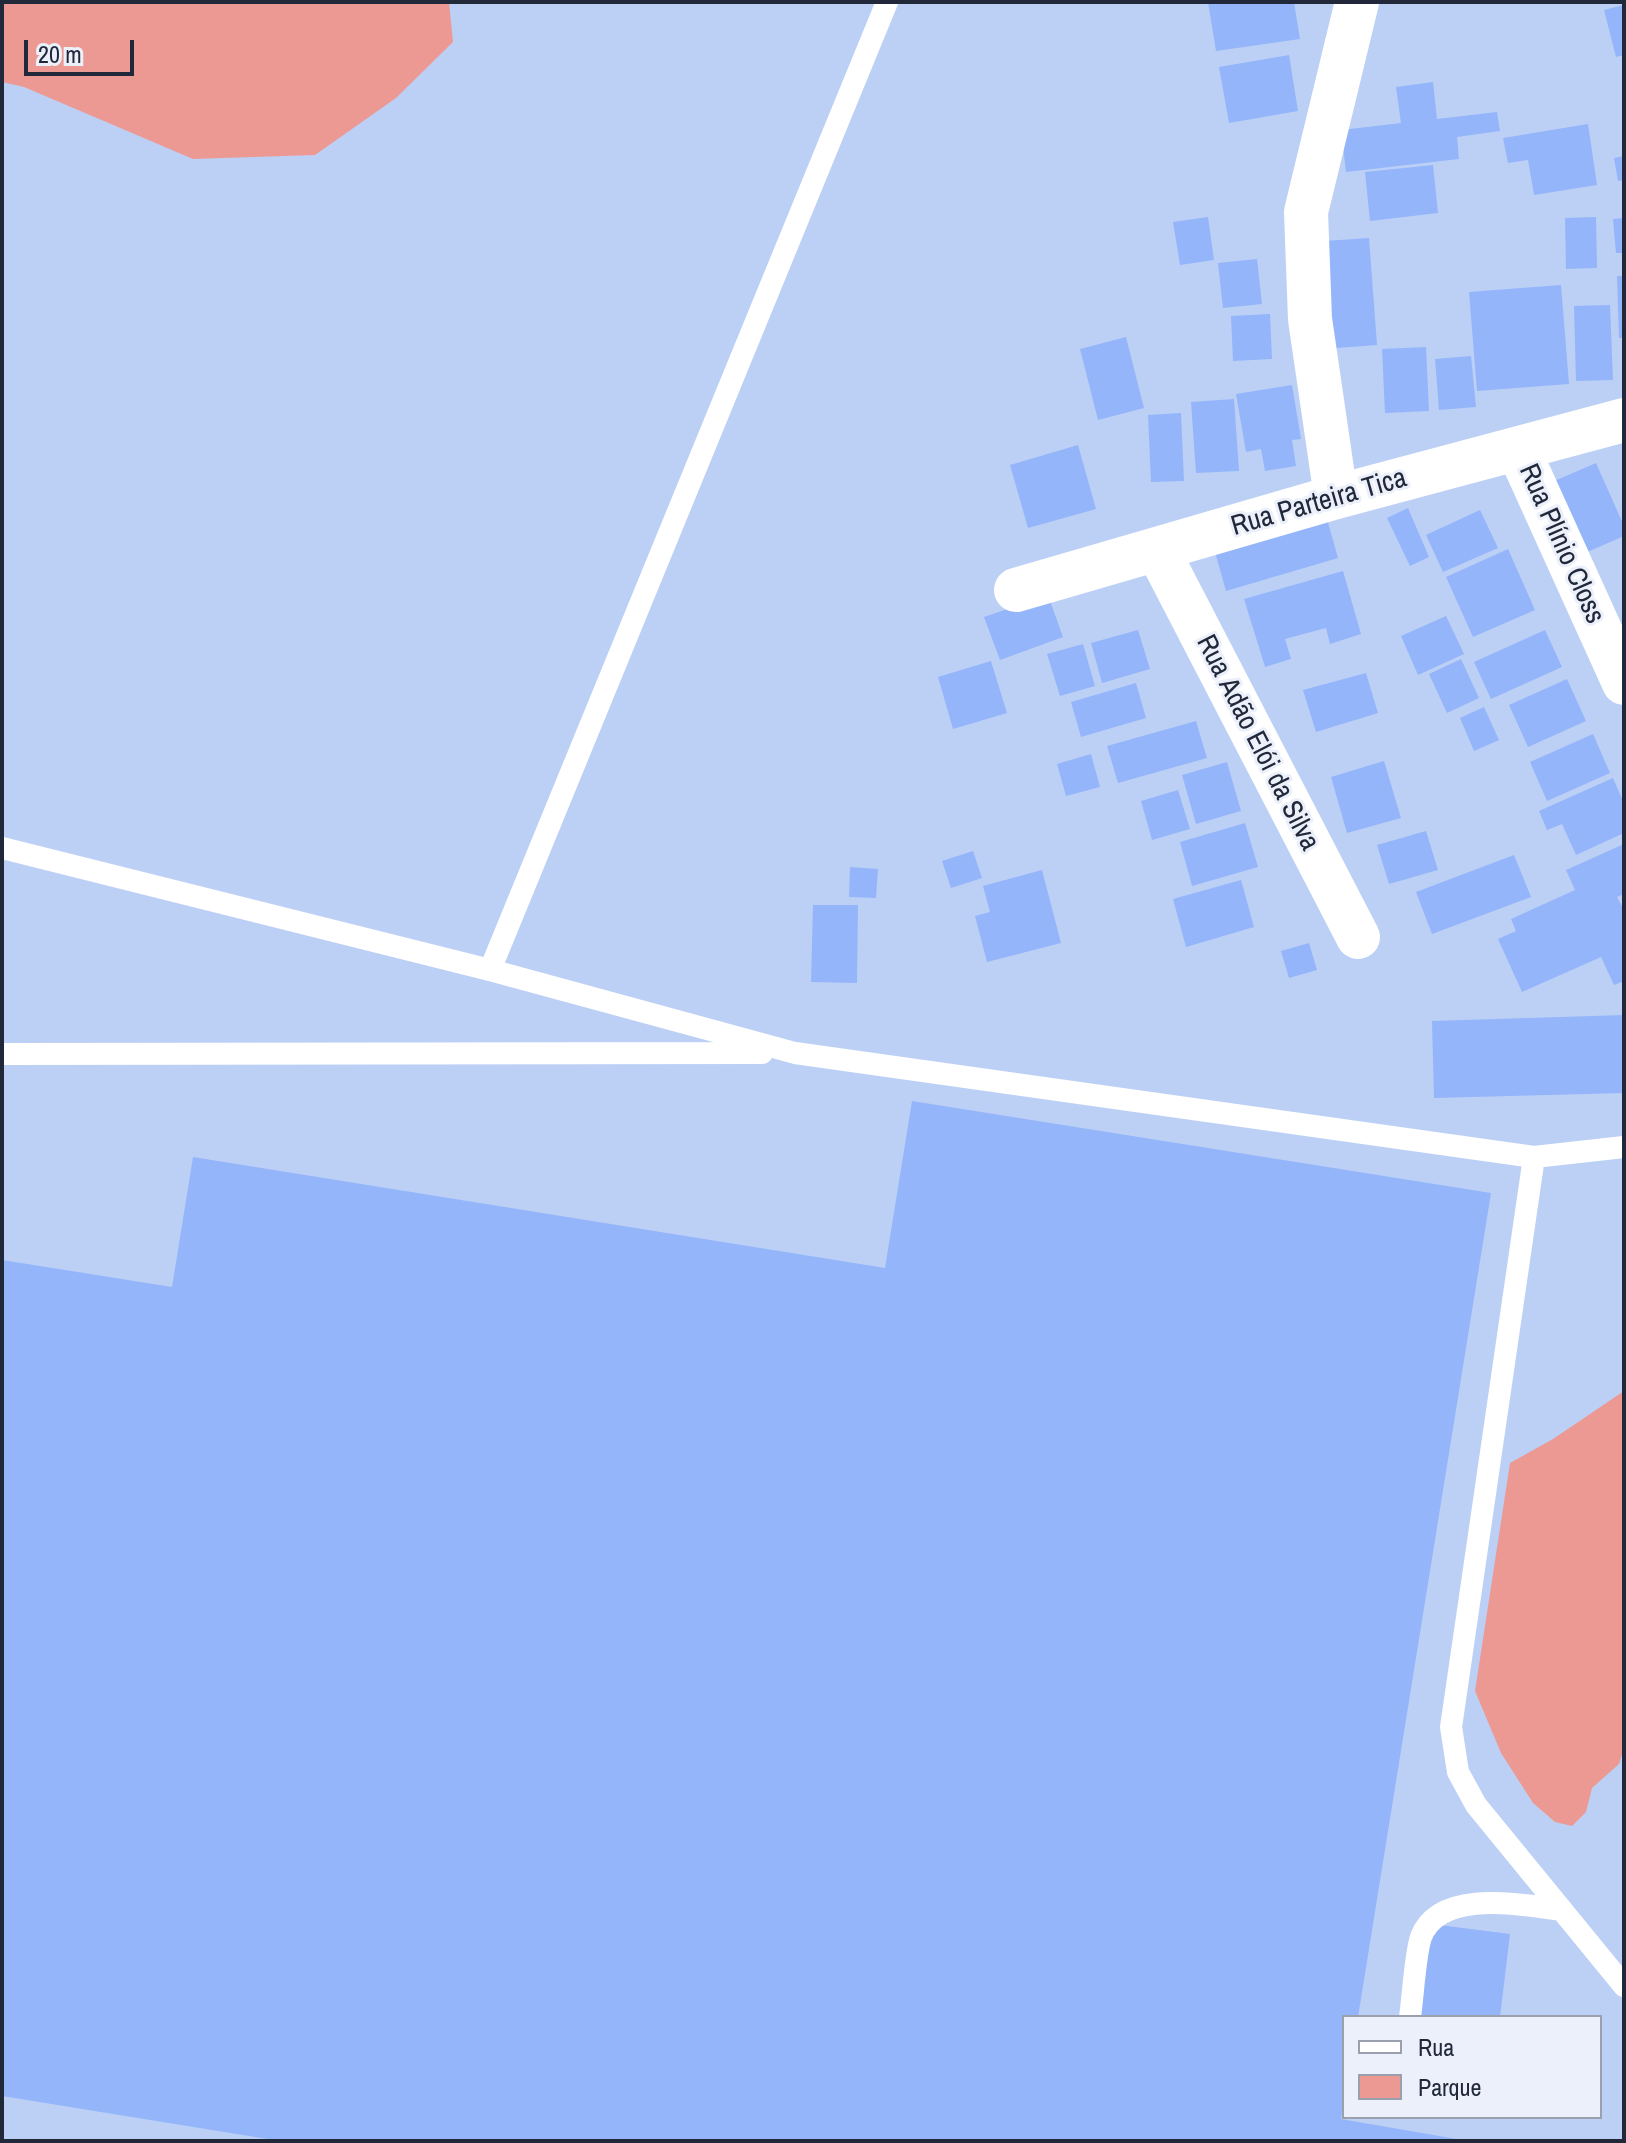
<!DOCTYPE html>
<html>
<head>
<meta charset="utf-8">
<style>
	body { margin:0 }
	#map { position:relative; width:1626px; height:2143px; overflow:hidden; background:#bcd0f6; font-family:"Archivo Narrow",sans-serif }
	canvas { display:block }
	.frame { position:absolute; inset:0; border:4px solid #20283a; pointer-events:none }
	.legend { position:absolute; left:1342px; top:2015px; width:260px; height:104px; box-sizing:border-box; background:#ebf0fa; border:2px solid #9aa0ad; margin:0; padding:10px 14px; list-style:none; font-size:24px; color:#20283a }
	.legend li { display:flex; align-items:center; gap:16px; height:40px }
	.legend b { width:40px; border:2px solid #9aa0ad }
	.scale { position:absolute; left:24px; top:40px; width:110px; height:36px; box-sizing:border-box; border:4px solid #20283a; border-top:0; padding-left:10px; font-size:24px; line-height:28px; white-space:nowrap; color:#20283a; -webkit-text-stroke:6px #ebf0fa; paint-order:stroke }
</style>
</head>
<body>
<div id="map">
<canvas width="1626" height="2143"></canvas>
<div class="frame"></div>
<ul class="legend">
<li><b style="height:10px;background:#fff"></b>Rua</li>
<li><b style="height:22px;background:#ec9993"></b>Parque</li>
</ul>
<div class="scale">20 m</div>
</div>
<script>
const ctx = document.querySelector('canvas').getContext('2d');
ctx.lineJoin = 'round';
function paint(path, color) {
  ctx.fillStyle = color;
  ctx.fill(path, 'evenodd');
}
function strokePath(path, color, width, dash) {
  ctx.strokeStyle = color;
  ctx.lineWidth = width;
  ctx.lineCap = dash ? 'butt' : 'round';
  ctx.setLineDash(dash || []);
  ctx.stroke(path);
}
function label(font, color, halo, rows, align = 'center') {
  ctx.font = font + ' "Archivo Narrow",sans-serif';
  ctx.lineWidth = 6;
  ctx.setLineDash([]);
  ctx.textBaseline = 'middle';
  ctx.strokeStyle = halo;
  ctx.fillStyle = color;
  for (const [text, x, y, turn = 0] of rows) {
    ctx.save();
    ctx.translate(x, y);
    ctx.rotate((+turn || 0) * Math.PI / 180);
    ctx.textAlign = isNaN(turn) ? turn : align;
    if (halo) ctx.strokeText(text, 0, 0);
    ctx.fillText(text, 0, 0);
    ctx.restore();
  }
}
paint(new Path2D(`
	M2 2H449L453 42 396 98 315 155 193 159 24 87 2 82Z
	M1624 1391V1748L1619 1764 1592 1788 1586 1812 1572 1826 1555 1822 1533 1803 1501 1753 1475 1691 1510 1463 1553 1439Z`), '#ec9993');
paint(new Path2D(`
	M1208 2H1294L1300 39 1216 51Z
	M1624 5V55L1616 57 1604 10Z
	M1289 55 1298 111 1229 123 1219 67Z
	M1433 82 1437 119 1497 112 1500 131 1457 137 1459 159 1346 172 1341 130 1401 123 1396 87Z
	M1588 124 1597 185 1534 195 1528 160 1508 163 1503 138Z
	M1624 156V180L1618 181 1614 158Z
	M1433 165 1438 213 1370 221 1365 172Z
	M1208 217 1214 260 1180 265 1173 222Z
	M1596 217 1597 268 1566 269 1565 218Z
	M1624 218V253H1616L1613 219Z
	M1369 238 1377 345 1324 349 1325 241Z
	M1257 259 1262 304 1223 308 1218 263Z
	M1617 276H1624V338H1619Z
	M1561 285 1569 384 1477 391 1469 292Z
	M1610 305 1613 380 1576 381 1574 306Z
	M1270 314 1272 359 1233 361 1231 316Z
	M1126 337 1144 408 1098 420 1080 349Z
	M1426 347 1429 411 1385 413 1382 349Z
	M1471 356 1476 407 1439 410 1435 359Z
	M1292 385 1301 439 1292 440 1296 466 1265 471 1261 449 1246 452 1236 394Z
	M1234 399 1239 471 1196 473 1191 402Z
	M1181 413 1184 481 1151 482 1148 415Z
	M1078 445 1096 509 1028 528 1010 465Z
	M1596 463 1624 526V536L1585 553 1552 482Z
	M1408 508 1429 557 1410 566 1387 518Z
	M1480 510 1498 548 1443 572 1426 535Z
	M1327 519 1338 558 1226 591 1215 552Z
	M1508 549 1535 610 1473 637 1446 577Z
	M1343 571 1361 634 1330 644 1326 628 1285 639 1291 659 1265 667 1244 599Z
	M1048 595 1063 637 1000 660 984 617Z
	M1446 616 1464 654 1418 675 1401 636Z
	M1138 630 1150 669 1102 683 1091 643Z
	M1545 630 1562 667 1491 699 1474 662Z
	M1083 644 1095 686 1060 696 1047 654Z
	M1461 659 1479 698 1447 713 1429 674Z
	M991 661 1007 713 953 729 938 677Z
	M1366 673 1378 713 1316 732 1303 690Z
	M1567 679 1586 721 1528 747 1509 705Z
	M1136 683 1146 718 1081 737 1071 702Z
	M1484 707 1499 740 1474 751 1460 718Z
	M1196 721 1207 758 1118 783 1107 746Z
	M1593 734 1610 773 1547 801 1530 762Z
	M1091 754 1100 787 1066 796 1057 764Z
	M1384 761 1401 818 1347 833 1331 777Z
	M1227 762 1241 811 1196 824 1182 775Z
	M1613 778 1624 803V833L1576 855 1562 824 1547 830 1539 811Z
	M1178 790 1190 829 1152 840 1141 801Z
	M1245 823 1258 867 1192 886 1180 842Z
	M1426 831 1438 870 1389 884 1377 845Z
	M1624 844V894L1617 897 1624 910V981L1614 985 1601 957 1522 992 1498 939 1516 931 1511 919 1575 890 1566 870Z
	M973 851 982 878 951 888 942 861Z
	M1514 855 1531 897 1432 934 1416 892Z
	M850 867 878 869 876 898 849 897Z
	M1042 870 1061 943 987 962 975 916 990 912 983 886Z
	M1241 880 1254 927 1186 947 1173 899Z
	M813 905H858L857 983 811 982Z
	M1309 943 1317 970 1289 978 1281 951Z
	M1624 1015V1093L1434 1098 1432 1021Z
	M912 1101 1491 1193 1358 2017H1344V2102L1341 2119 1468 2141H280L2 2096V1260L172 1287 193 1157 885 1268Z
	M1424 1923 1510 1934 1500 2017H1413Z`), '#94b5fa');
strokePath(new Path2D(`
	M2 848 490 970 795 1053 1534 1157 1624 1147
	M490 970 887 2
	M2 1054 762 1053
	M1534 1157 1451 1727 1458 1772 1476 1805 1624 1986
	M1410 2017C1413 1997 1415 1955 1421 1937 1440 1888 1522 1905 1562 1910`), '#fff', 22);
strokePath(new Path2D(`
	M1518 449 1624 683
	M1336 497 1310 319 1306 212 1357 2
	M1157 549 1358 937
	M1016 590 1336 497 1624 420`), '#fff', 44);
label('28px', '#20283a', '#ebf0fa', [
	["Rua Parteira Tica",1319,503,-16],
	["Rua Plínio Closs",1561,544,66],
	["Rua Adão Elói da Silva",1257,743,63]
]);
</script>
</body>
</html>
